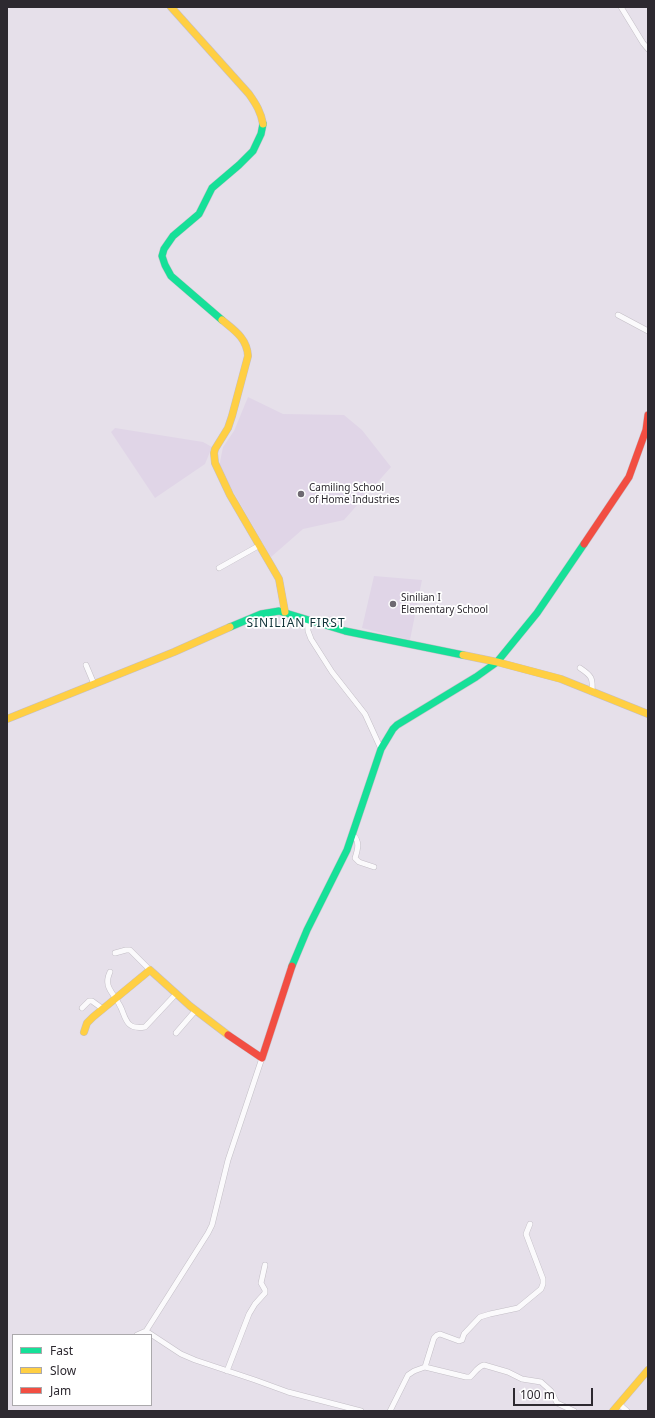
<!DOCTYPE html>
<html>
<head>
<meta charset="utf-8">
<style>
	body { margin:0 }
	#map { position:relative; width:655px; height:1418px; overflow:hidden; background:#e6e0ea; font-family:"Noto Sans",sans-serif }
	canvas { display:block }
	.frame { position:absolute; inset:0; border:8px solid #2d2930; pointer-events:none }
	.legend { position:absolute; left:12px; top:1334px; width:140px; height:72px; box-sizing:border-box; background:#fff; border:1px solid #aba9ac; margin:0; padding:5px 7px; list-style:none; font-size:12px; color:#2d2930 }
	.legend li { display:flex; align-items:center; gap:8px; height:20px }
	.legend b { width:20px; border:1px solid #aba9ac }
	.scale { position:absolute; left:513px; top:1388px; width:80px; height:18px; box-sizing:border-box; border:2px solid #2d2930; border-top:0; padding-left:5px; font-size:12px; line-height:14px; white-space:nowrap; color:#2d2930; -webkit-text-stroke:3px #fff; paint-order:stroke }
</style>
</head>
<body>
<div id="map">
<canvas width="655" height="1418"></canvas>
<div class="frame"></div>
<ul class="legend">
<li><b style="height:5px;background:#16e098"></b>Fast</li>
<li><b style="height:5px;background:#ffcf43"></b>Slow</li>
<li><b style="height:5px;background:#f24e42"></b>Jam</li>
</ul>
<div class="scale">100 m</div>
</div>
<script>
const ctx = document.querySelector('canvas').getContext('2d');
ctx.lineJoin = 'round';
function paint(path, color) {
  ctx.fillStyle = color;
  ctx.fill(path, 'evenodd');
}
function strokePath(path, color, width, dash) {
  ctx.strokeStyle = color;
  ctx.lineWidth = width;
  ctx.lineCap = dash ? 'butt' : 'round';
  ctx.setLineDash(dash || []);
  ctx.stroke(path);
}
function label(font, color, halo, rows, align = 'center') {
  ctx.font = font + ' "Noto Sans",sans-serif';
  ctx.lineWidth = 3.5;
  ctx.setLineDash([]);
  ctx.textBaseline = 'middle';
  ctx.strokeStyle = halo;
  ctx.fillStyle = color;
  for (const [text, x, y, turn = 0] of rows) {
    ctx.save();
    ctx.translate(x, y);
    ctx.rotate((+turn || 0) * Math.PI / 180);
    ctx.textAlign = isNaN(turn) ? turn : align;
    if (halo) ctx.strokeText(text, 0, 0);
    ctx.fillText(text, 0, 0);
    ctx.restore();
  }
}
paint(new Path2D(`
	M248 397 283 414 344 415 362 430 391 467 344 520 303 529 271 557 219 467 223 447 234 431Z
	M115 428 203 442 212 447 205 464 155 498 111 432Z
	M374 576 422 580 410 640 362 628Z`), '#e0d5e7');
const street = new Path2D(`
	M621 7 643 43 648 49
	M618 315 648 331
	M219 568 260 545
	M307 620 308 631 311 639 332 672 365 714 381 749
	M86 665 94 684
	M580 668C592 676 593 678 592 692
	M353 835C360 841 358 849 355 858L359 862 374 867
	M115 953 126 950H130L150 970
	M110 972C103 987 113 992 119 1004 123 1010 124 1019 129 1024 133 1028 139 1028 145 1027L175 995
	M82 1008 89 1001H92L103 1009
	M176 1033 195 1011
	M262 1058 228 1160 212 1225 208 1233 146 1331 181 1354 195 1360 255 1380 288 1392 361 1411
	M137 1335 146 1331
	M425 1367 466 1377H470C475 1373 477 1367 484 1365L508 1372 522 1379 541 1382 551 1391 557 1403 574 1411
	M227 1371 249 1314 255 1304 265 1293V1290L261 1283 265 1265
	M619 1404 627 1411
	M390 1411 408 1375 414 1371 425 1367 434 1338 437 1335 440 1334 459 1341 462 1340 464 1334 480 1317 490 1314 518 1308 541 1289 543 1284V1279L526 1234 530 1224`);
const fast = new Path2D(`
	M222 320 171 276 165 265 162 256 164 249 173 236 199 214 212 188 239 165 253 151 261 134 263 124
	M230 627 261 614 279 611 345 631 463 655
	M292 966 307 930 347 850 381 749 393 729 397 725 476 677 497 662 537 613 584 544`);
const slow = new Path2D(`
	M171 7 249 94C256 104 261 112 263 124
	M222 320C234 330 247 338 248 356L232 416 228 428 215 449 214 453 215 463 230 495 279 579 285 612
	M463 655 497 662 561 679 648 714
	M7 719 174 652 230 627
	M84 1032 87 1023 93 1017 150 970 190 1006 228 1035
	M613 1411 648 1370`);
const jam = new Path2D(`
	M584 544 629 477 646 430 648 415
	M228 1035 262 1058 292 966`);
strokePath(street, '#c3bec6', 6);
strokePath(fast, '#c3bec6', 8);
strokePath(slow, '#c3bec6', 8);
strokePath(jam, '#c3bec6', 8);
strokePath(street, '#fbfafc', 5);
strokePath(fast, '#16e098', 7);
strokePath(slow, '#ffcf43', 7);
strokePath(jam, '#f24e42', 7);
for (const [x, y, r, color] of [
	[301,494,4,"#6e6971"],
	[393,604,4,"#6e6971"]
]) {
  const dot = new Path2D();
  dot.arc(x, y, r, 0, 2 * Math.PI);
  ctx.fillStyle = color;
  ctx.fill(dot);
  strokePath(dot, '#fff', 1.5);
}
label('10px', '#2d2930', '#fff', [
	["Camiling School",309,488],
	["of Home Industries",309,500],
	["Sinilian I",401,598],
	["Elementary School",401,610]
], 'left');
ctx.letterSpacing = '1px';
label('12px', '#0f3137', '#fff', [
	["SINILIAN FIRST",296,624]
]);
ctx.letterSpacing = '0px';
</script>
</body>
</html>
